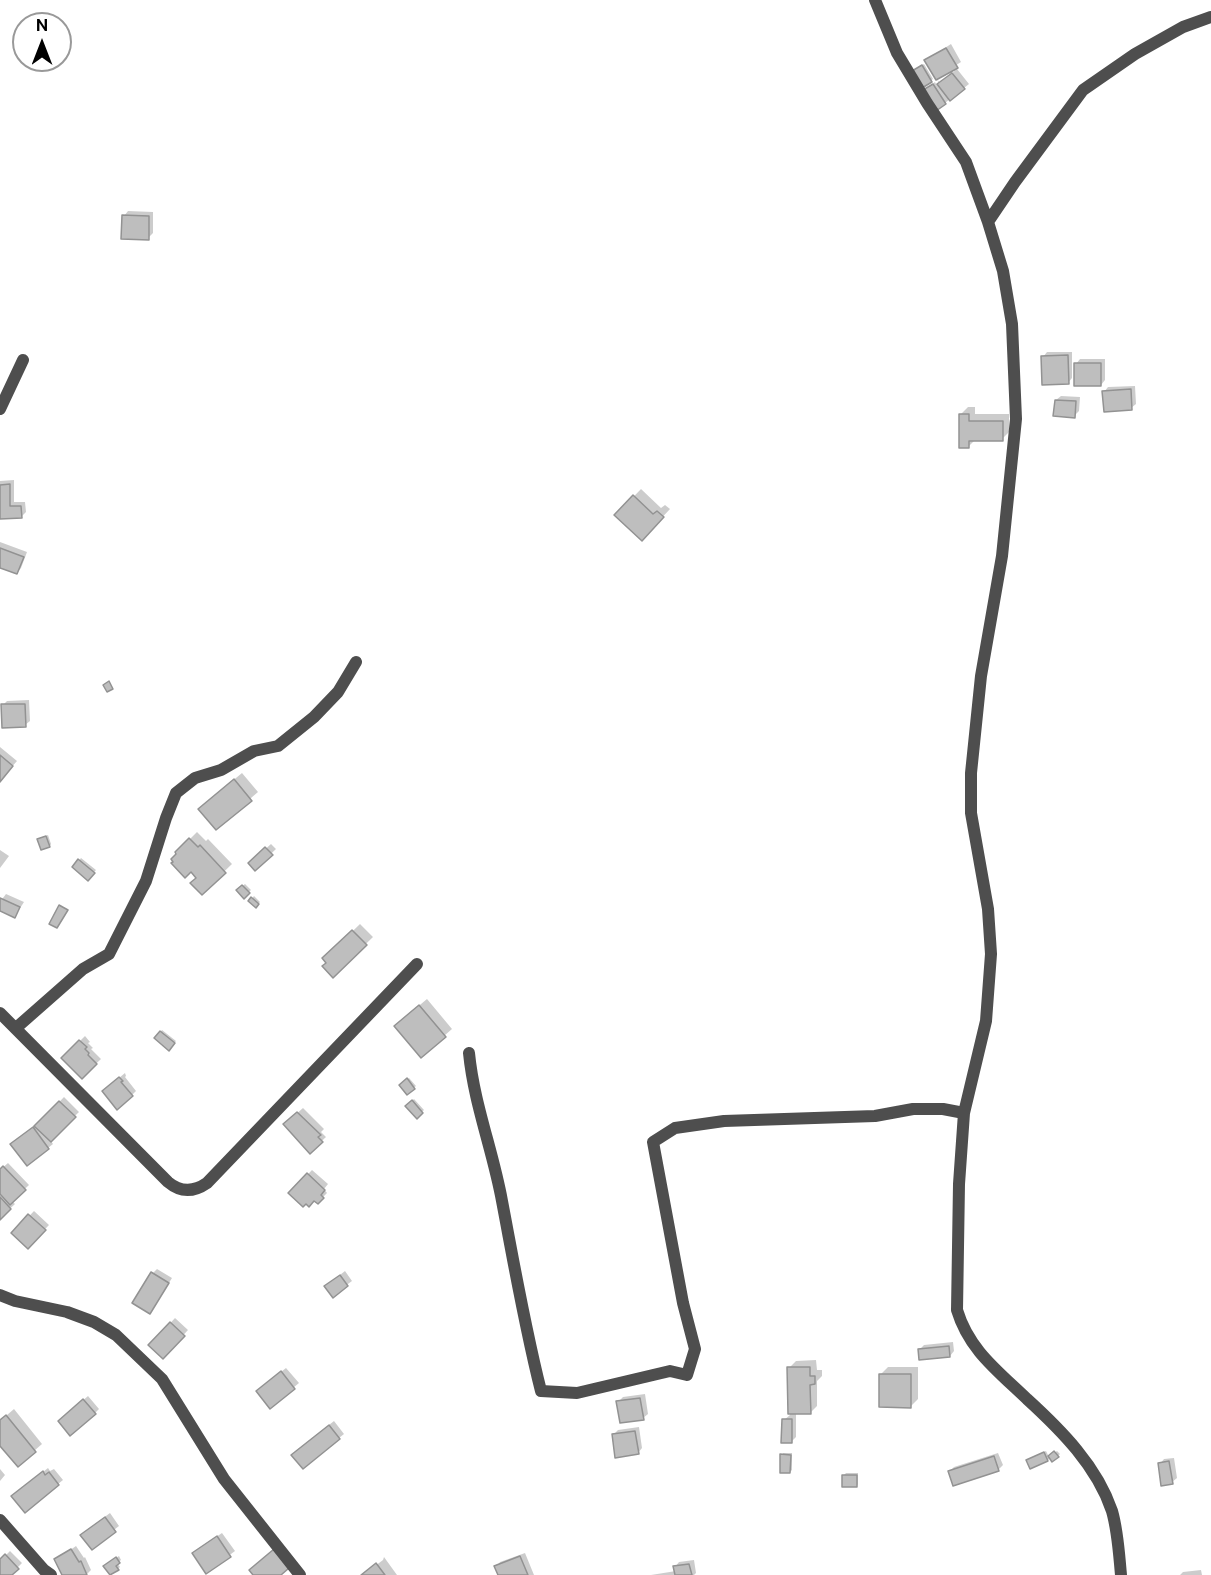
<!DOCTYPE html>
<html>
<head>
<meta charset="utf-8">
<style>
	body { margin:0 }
	#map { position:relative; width:1211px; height:1575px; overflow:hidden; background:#fff; font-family:"Public Sans",sans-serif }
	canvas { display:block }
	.north { position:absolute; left:12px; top:12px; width:60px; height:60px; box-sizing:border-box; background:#fff; border:2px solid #999; border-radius:50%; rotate:0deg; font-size:16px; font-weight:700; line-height:24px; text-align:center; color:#000 }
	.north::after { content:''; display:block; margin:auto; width:21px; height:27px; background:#000; clip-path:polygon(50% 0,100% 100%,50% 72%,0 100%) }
</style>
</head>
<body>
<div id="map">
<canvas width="1211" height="1575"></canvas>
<div class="north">N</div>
</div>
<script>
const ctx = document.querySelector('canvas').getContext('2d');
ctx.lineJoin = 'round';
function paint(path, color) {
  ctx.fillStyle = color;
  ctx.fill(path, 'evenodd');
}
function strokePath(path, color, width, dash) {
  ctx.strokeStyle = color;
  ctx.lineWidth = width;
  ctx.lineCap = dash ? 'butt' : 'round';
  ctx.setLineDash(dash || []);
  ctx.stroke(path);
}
paint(new Path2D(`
	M951 44 961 62 936 78 940 83 957 69 969 84 945 103 925 90 935 82 936 84 939 83 926 60Z
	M924 64 933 79 923 86 916 69Z
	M128 211 153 212V233L148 238 124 216Z
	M1047 352H1072V378L1068 383 1043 357Z
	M1080 359H1105V380L1101 385 1076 364Z
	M1135 386 1136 404 1131 408 1104 392 1108 387Z
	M1061 396 1080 397 1079 411 1074 416 1056 400Z
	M968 407H975V414H1009V432L1002 439H976L968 447 961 414Z
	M14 480V502H25L26 512 21 517H0V481Z
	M641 489 661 508 665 505 670 509 642 539 616 515Z
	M0 542 27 552 21 568 17 573 0 566Z
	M29 700 30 721 25 725 3 705 7 701Z
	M0 747 17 761 0 780Z
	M242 773 258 792 216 828 207 802Z
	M197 832 206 841 208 839 232 864 202 893 198 877 177 852Z
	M48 835 51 844 50 846 39 839Z
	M271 844 276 849 255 869 250 863Z
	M0 850 9 856 0 868Z
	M81 858 96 870 88 879 74 867Z
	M245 884 251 890 244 896 238 890Z
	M6 894 24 902 15 916 0 909V902Z
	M254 896 260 902 256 906 250 901Z
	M360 924 373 937 333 976 328 962 325 958Z
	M427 999 452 1029 421 1056 403 1019Z
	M162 1030 176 1041 169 1049 156 1038Z
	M85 1036 90 1042 88 1043 93 1048 91 1049 101 1059 82 1077 63 1058Z
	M125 1073 126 1076 125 1077 136 1091 132 1095 108 1087Z
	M409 1078 416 1086 407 1093 401 1085Z
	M64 1097 79 1112 50 1140 53 1144 48 1148 17 1140 38 1124Z
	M414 1099 424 1110 417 1116 407 1106Z
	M303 1108 324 1129 321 1132 326 1137 310 1152 285 1124Z
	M8 1163 29 1185 12 1201 15 1204 0 1218V1170Z
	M312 1170 328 1184 324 1189 327 1193 318 1202 290 1193Z
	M34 1211 49 1225 28 1247 13 1233Z
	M157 1269 172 1278 154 1307 153 1273Z
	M345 1271 352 1281 333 1295 331 1282Z
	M175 1318 188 1330 163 1357 150 1345Z
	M953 1342 954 1351 950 1356 919 1350 924 1345Z
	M816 1360 817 1370H822V1376L817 1381V1406L810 1413H796V1437L791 1442 784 1420 790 1415 789 1368 796 1361Z
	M888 1367H918V1399L911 1406 881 1374Z
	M286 1368 299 1383 270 1407 262 1387Z
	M645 1394 648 1414 643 1418 618 1402 623 1397Z
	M88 1396 99 1409 95 1413 64 1417Z
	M14 1409 42 1444 18 1465 0 1444V1421Z
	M334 1421 344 1434 303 1467 297 1450Z
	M639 1427 642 1448 638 1453 613 1435 618 1430Z
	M1046 1451 1049 1457 1057 1451 1060 1454 1053 1460 1051 1457 1048 1460 1029 1459Z
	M783 1453H792V1470L790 1472 782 1455Z
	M998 1453 1003 1465 998 1470 949 1472 954 1467Z
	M1174 1458 1177 1478 1172 1482 1160 1464 1164 1459Z
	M48 1468 50 1471 54 1469 63 1480 25 1511 18 1492Z
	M0 1469 5 1475 0 1481Z
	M846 1473H858V1484L857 1486 844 1475Z
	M110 1513 119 1526 92 1547 87 1530Z
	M222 1533 235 1551 207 1572 198 1549Z
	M76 1546 84 1558 85 1557 91 1570 86 1575H64L56 1560Z
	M10 1551 22 1563 10 1575H0V1561Z
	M525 1553 534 1575H499L496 1567 500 1562Z
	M119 1556 121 1560 117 1563 120 1567 111 1574 107 1564Z
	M384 1557 397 1575H363L383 1560Z
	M694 1560 696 1573 694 1575H651L676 1571 675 1567 679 1562Z
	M1201 1570 1202 1575H1180L1183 1572Z`), '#0003');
const building = new Path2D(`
	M946 48 958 68 936 80 924 60Z
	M922 65 932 82 922 88 912 71Z
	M952 73 965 89 950 101 937 84Z
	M933 84 946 104 936 111 923 90Z
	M122 215 149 216V240L121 239Z
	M1068 355 1069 384 1042 385 1041 356Z
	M1074 363H1101V386H1074Z
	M1131 389 1132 410 1104 412 1102 391Z
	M1055 400 1076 401 1075 418 1053 416Z
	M959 414H969V421H1003V441H969V448H959Z
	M10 484V506H21L22 518 0 519V485Z
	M633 495 653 514 657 511 664 517 642 541 614 515Z
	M0 548 24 557 17 574 0 568Z
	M109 681 113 689 107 692 103 685Z
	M1 704H25L26 727 2 728Z
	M0 755 13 766 0 782Z
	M234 779 252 801 216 830 198 809Z
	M46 836 50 847 41 850 37 839Z
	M189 838 198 847 200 845 226 873 202 895 190 883 196 878 191 872 185 878 171 863 173 862 171 859 176 854 175 852Z
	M265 847 273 855 255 871 248 863Z
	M78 859 95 873 88 881 72 867Z
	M242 885 250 893 244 899 236 890Z
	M251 897 259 904 256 908 248 901Z
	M0 898 20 907 15 918 0 911Z
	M59 905 68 910 57 928 49 924Z
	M352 930 367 945 333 978 322 966 326 963 322 958Z
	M419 1005 446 1037 421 1058 394 1026Z
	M160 1031 175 1043 169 1051 154 1038Z
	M79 1040 87 1047 85 1049 89 1053 88 1055 97 1064 82 1079 61 1058Z
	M119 1077 123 1081 121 1082 133 1096 117 1110 102 1091Z
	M407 1078 415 1089 407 1095 399 1085Z
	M412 1100 423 1113 417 1119 405 1106Z
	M59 1101 76 1117 51 1142 34 1126Z
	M297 1112 321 1135 318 1137 323 1142 310 1154 283 1124Z
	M33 1127 49 1149 27 1166 10 1144Z
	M3 1166 26 1190 10 1205 0 1194V1169Z
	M307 1173 325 1190 321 1195 324 1198 318 1204 314 1201 309 1207 306 1204 303 1207 288 1193Z
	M0 1197 11 1209 0 1220Z
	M28 1214 46 1230 28 1249 11 1233Z
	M151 1272 169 1283 150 1314 132 1303Z
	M340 1275 348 1286 333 1298 324 1286Z
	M170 1322 185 1336 163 1359 148 1345Z
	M949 1346 950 1357 919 1360 918 1349Z
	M787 1367H810V1376H815V1384L810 1385 811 1414H788Z
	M281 1371 295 1389 270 1409 256 1391Z
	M879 1374H911V1408L879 1407Z
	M640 1398 644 1420 620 1423 616 1401Z
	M83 1399 96 1414 70 1436 58 1421Z
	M6 1415 36 1452 18 1467 0 1446V1420Z
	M782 1419H792V1443H781Z
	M329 1425 340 1439 303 1469 291 1455Z
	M635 1431 639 1454 615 1458 612 1434Z
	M1054 1451 1059 1457 1052 1462 1048 1456Z
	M1044 1452 1048 1461 1030 1469 1026 1460Z
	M780 1454 791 1455 790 1473H780Z
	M994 1456 999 1471 953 1486 948 1471Z
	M1169 1461 1173 1484 1161 1486 1158 1463Z
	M43 1471 45 1475 49 1472 59 1485 25 1513 11 1496Z
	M842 1475H857V1487H842Z
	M105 1517 116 1532 92 1550 80 1535Z
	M217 1536 231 1557 206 1574 192 1553Z
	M71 1549 79 1562 81 1561 87 1575H62L54 1559Z
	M274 1549 289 1568 281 1575H253L249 1570Z
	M5 1554 19 1569 12 1575H0V1559Z
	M520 1556 528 1575H498L494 1566Z
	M116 1557 120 1563 116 1566 119 1570 110 1575 103 1566Z
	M376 1563 385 1575H361Z
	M689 1564 692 1575H675L673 1566Z`);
paint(building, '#bebebe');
strokePath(building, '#929292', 1.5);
strokePath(new Path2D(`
	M875 0 897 53 927 103 966 162 988 222 1003 271 1012 324 1016 419 1002 556 981 676 971 773V813L988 909 991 954 986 1021 964 1113 959 1184 957 1310C969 1350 998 1371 1027 1399 1061 1430 1097 1466 1112 1511 1118 1532 1119 1554 1121 1575
	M988 222 1015 182 1083 90 1135 54 1183 27 1211 17
	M0 409 23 360
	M0 1013 168 1182C181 1193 194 1192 207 1183L417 964
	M16 1028 83 969 109 954 146 881 166 818 176 793 195 778 221 770 254 751 278 746 314 717 338 692 356 662
	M469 1053C474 1104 493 1151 502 1201 514 1264 525 1328 541 1391L577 1393 670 1371 687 1375 695 1349 683 1303 653 1142 675 1128 724 1121 875 1116 913 1109H943L964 1113
	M0 1295 15 1301 67 1312 94 1322 116 1335 162 1379 224 1479 300 1575
	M0 1520 44 1570 51 1575`), '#4e4e4e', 12);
</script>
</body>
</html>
